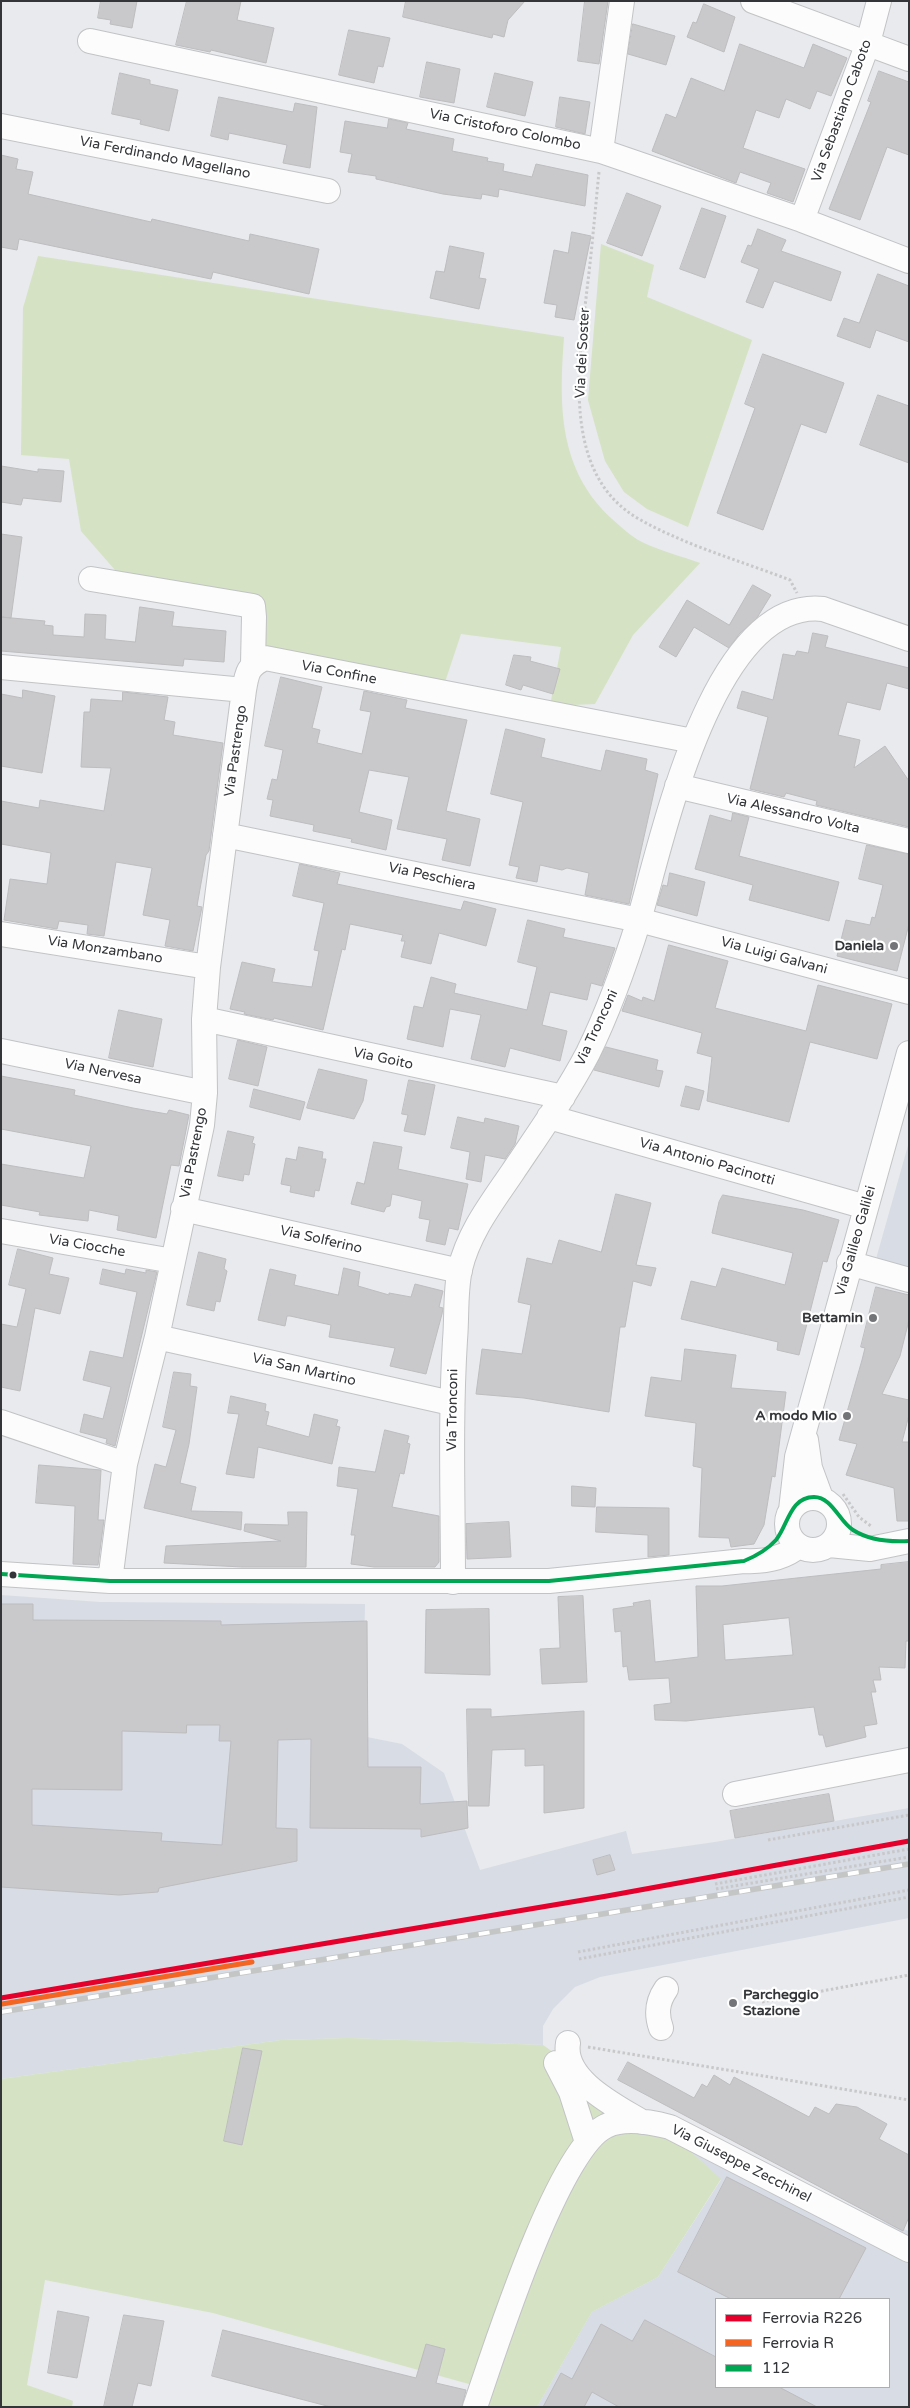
<!DOCTYPE html>
<html>
<head>
<meta charset="utf-8">
<style>
	body { margin:0 }
	#map { position:relative; width:910px; height:2408px; overflow:hidden; background:#e8eaed; font-family:"Varela Round",sans-serif }
	canvas { display:block }
	.frame { position:absolute; inset:0; border:2px solid #333538; pointer-events:none }
	.legend { position:absolute; left:715px; top:2298px; width:175px; height:90px; box-sizing:border-box; background:#fff; border:1px solid #adaeaf; margin:0; padding:6px 9px; list-style:none; font-size:15px; color:#333538 }
	.legend li { display:flex; align-items:center; gap:10px; height:25px }
	.legend b { width:25px; border:1px solid #adaeaf }
</style>
</head>
<body>
<div id="map">
<canvas width="910" height="2408"></canvas>
<div class="frame"></div>
<ul class="legend">
<li><b style="height:6px;background:#e4002b"></b>Ferrovia R226</li>
<li><b style="height:6px;background:#f26522"></b>Ferrovia R</li>
<li><b style="height:6px;background:#00a651"></b>112</li>
</ul>
</div>
<script>
const ctx = document.querySelector('canvas').getContext('2d');
ctx.lineJoin = 'round';
function paint(path, color) {
  ctx.fillStyle = color;
  ctx.fill(path, 'evenodd');
}
function strokePath(path, color, width, dash) {
  ctx.strokeStyle = color;
  ctx.lineWidth = width;
  ctx.lineCap = dash ? 'butt' : 'round';
  ctx.setLineDash(dash || []);
  ctx.stroke(path);
}
function label(font, color, halo, rows, align = 'center') {
  ctx.font = font + ' "Varela Round",sans-serif';
  ctx.lineWidth = 4.5;
  ctx.setLineDash([]);
  ctx.textBaseline = 'middle';
  ctx.strokeStyle = halo;
  ctx.fillStyle = color;
  for (const [text, x, y, turn = 0] of rows) {
    ctx.save();
    ctx.translate(x, y);
    ctx.rotate((+turn || 0) * Math.PI / 180);
    ctx.textAlign = isNaN(turn) ? turn : align;
    if (halo) ctx.strokeText(text, 0, 0);
    ctx.fillText(text, 0, 0);
    ctx.restore();
  }
}
paint(new Path2D(`
	M909 1142V1270L876 1259Z
	M1 1595 100 1602 365 1604 362 1736 402 1744 444 1773 480 1870 626 1831 632 1854 715 1842 909 1808V1918L600 1977 575 1987 553 2009 543 2026V2045L348 2038 281 2040 1 2079Z
	M688 2149 909 2231V2407H537L592 2312 658 2277 721 2180ZM716 2299H889V2387H716Z`), '#d7dce5');
paint(new Path2D(`
	M601 244 654 265 647 297 752 340 688 527 647 509 624 492 605 461 588 400Z
	M38 256 564 337C559 406 558 469 612 519 621 527 632 537 642 542 660 551 681 556 700 563L633 635 595 704 550 706 561 647 461 634 441 694 254 653 249 616 170 594 115 570 81 531 69 459 21 455 23 308Z
	M348 2038 543 2045 688 2149 721 2179 658 2277 592 2312 537 2407H481L487 2389 213 2313 45 2280 27 2385 73 2401 72 2407H1V2079L281 2040Z`), '#d5e2c4');
const building = new Path2D(`
	M101 1H137L132 28 110 24 111 20 98 18Z
	M187 1H241L237 20 274 28 266 63 211 50 210 52 176 45Z
	M406 1H525L508 20 504 37 493 34 492 38 403 17Z
	M585 1H608L599 64 578 61Z
	M704 4 735 17 724 52 687 37 693 22 696 23Z
	M633 24 675 36 666 65 628 54Z
	M349 30 390 38 383 67 378 66 374 83 339 75Z
	M740 44 804 68 813 44 847 58 831 96 817 91 810 109 786 99 779 118 756 110 743 148 805 169 793 202 767 193 771 183 740 172 736 183 652 151 666 114 676 118 691 78 724 91Z
	M427 62 460 69 454 103 420 97Z
	M879 71 909 82V155L887 147 860 220 829 209 871 102 868 101Z
	M120 73 150 80V84L178 90 169 131 140 124 141 120 112 114Z
	M495 73 533 82 525 116 487 107Z
	M219 97 293 112 295 103 317 107 310 168 283 163 287 145 229 133 228 140 211 136Z
	M560 97 590 102 585 134 556 127Z
	M389 119 408 123 406 129 454 139 452 151 488 158 487 161 504 164 503 171 532 177 536 164 588 175 585 206 499 189 498 197 482 194 481 199 443 194 376 179V176L348 172 352 154 340 152 345 121 387 128Z
	M1 155 18 159 16 169 33 172 28 194 151 222 152 219 249 241 250 234 319 249 309 294 213 272 211 279 19 239 17 250 1 247Z
	M627 193 661 206 642 256 607 243Z
	M702 208 726 216 705 278 680 269Z
	M758 229 786 240 781 251 841 272 831 301 774 281 763 308 746 302 759 269 741 262 748 245 751 246Z
	M572 232 591 236 574 320 555 317 557 305 544 303 554 250 568 253Z
	M450 246 484 253 479 278 486 279 479 309 430 298 436 271 444 272Z
	M878 274 909 286V342L876 330 870 348 837 336 844 318 859 323Z
	M763 354 844 383 826 433 801 424 763 530 717 513 755 408 745 404Z
	M878 395 909 406V463L860 445Z
	M1 466 38 472V469L64 471 61 502 23 498 21 505 1 502Z
	M1 534 22 537 11 618 1 617Z
	M753 585 771 595 755 621 740 633 729 648 694 627 676 657 659 647 687 600 729 625Z
	M140 607 174 612 172 626 226 631 224 662 184 659 183 666 1 651V617L45 621 44 625 53 626V635L84 637 85 614 106 615 105 639 135 642Z
	M813 633 828 636 825 647 909 668V689L887 683 880 710 847 702 838 735 860 740 854 768 885 746 909 781V827L816 805 817 801 786 793 784 797 750 789 768 717 737 708 742 691 773 700 783 654 795 656 797 651 808 653Z
	M514 655 531 657 530 661 560 669 553 694 523 685 521 690 506 685Z
	M281 677 322 687 312 728 320 730 317 743 362 754 371 712 360 710 364 691 407 700 405 708 467 720 446 811 480 819 470 866 442 860 447 839 397 829 409 777 369 770 359 812 392 820 386 850 351 842 352 839 313 831 314 825 270 816 273 800 267 799 272 779 277 780 283 750 265 746Z
	M23 690 55 696 42 773 1 766V694L22 698Z
	M123 692 168 697 164 720 175 722 173 735 223 743 209 851 206 855 197 906 202 907 193 951 165 946 170 920 143 915 152 868 116 862 104 936 87 934 88 925 59 921 57 929 4 920 10 879 47 884 51 853 1 844V801L39 808 40 800 104 811 111 768 81 767 84 712H90L91 699 122 701Z
	M506 729 545 739 541 757 601 771 606 750 647 759 645 770 658 774 629 904 585 895 589 873 567 868 562 870 540 865 537 882 516 878 519 867 509 865 523 802 491 794Z
	M733 813 749 817 739 856 839 882 829 921 749 900 753 885 695 869 710 815 731 821Z
	M867 845 909 854V924L897 971 837 956 846 920 870 925 872 917 875 918 883 885 859 879Z
	M300 864 340 873 337 884 461 910 464 901 496 909 486 946 439 933 431 964 401 957 405 941H401L403 935 350 924 345 950 342 949 323 1030 274 1018 273 1020 244 1014 245 1012 230 1009 242 962 275 969 272 982 312 987 319 951 314 950 324 903 293 896Z
	M670 873 705 882 697 916 657 905 663 885 667 886Z
	M528 920 565 929 563 937 615 948 602 986 591 983 587 1000 550 992 542 1025 567 1031 560 1061 510 1048 505 1067 471 1059 481 1015 450 1009 443 1047 407 1039 414 1006 423 1008 431 977 456 984 454 993 527 1010 537 967 518 962Z
	M669 945 728 961 715 1008 806 1031 818 985 892 1004 877 1059 810 1042 789 1122 707 1101 712 1057 697 1053 702 1033 622 1011 628 995 642 1001 643 997 654 1001Z
	M119 1010 162 1019 153 1067 109 1058Z
	M238 1040 267 1047 258 1086 229 1079Z
	M606 1047 658 1060 656 1070 663 1071 659 1087 594 1070Z
	M319 1069 367 1080 363 1101 354 1119 307 1108Z
	M1 1076 75 1090 74 1095 133 1108 167 1114 169 1110 189 1115 179 1166 171 1165 156 1238 117 1230 119 1216 89 1210 88 1221 39 1215 40 1212 1 1205V1164L84 1178 91 1146 1 1129Z
	M409 1080 435 1085 425 1135 404 1131 408 1115 402 1114Z
	M686 1086 704 1091 699 1110 681 1106Z
	M254 1089 305 1102 300 1120 250 1107Z
	M458 1117 484 1123 485 1118 519 1126 515 1144 505 1159 485 1155 481 1182 466 1179 470 1152 451 1148Z
	M228 1131 254 1137 252 1143 255 1144 249 1175 244 1174 243 1181 218 1176Z
	M374 1142 402 1147 398 1169 468 1184 458 1230 449 1228 445 1245 426 1241 430 1220 419 1218 422 1201 392 1194 390 1206 386 1207 384 1212 351 1204 357 1182 364 1184Z
	M299 1147 323 1152 322 1159H326L319 1191 315 1190 314 1197 290 1192 291 1186 281 1184 286 1158 296 1160Z
	M616 1194 651 1203 636 1265 656 1268 651 1286 633 1281 625 1327H620L609 1412 524 1398 476 1394 482 1349 522 1354 531 1305 518 1302 527 1258 552 1264 559 1240 601 1252Z
	M723 1195 803 1210 839 1220 827 1262 823 1261 799 1355 777 1350 778 1342 681 1319 691 1281 716 1287 722 1268 785 1285 793 1253 712 1233 719 1202Z
	M18 1249 53 1258 49 1274 69 1278 60 1314 35 1308 20 1391 1 1387V1324L17 1327 26 1289 9 1285Z
	M199 1252 226 1259 224 1269 227 1271 220 1302 216 1301 214 1311 187 1305Z
	M344 1268 360 1272 358 1286 389 1295V1293L411 1297 415 1284 443 1291 439 1307 443 1308 442 1314 426 1374 390 1366 395 1348 329 1337 331 1325 290 1316H287L285 1326 258 1320 270 1269 296 1275 294 1285 338 1295Z
	M103 1269 125 1274 126 1269 146 1273V1270L157 1272 115 1446 106 1443 107 1439 80 1432 84 1414 103 1419 111 1387 83 1380 90 1351 123 1358 137 1292 100 1284Z
	M876 1287 909 1295V1320L900 1356 882 1394 909 1400V1415L902 1442H909V1521H897L894 1488 846 1475 857 1444 839 1440 862 1360 865 1348 861 1347Z
	M685 1349 736 1355 731 1388 786 1392 775 1477 772 1476 764 1525 754 1544 731 1547 729 1538 699 1537 702 1468 693 1466 696 1423 645 1416 651 1377 681 1381Z
	M174 1372 191 1374 190 1386 197 1387 189 1444 180 1483 196 1487 191 1511 242 1512 241 1530 144 1508 155 1464 166 1467 176 1430 163 1427Z
	M231 1396 266 1404 265 1411 269 1412 266 1425 309 1437 314 1414 338 1420 336 1426 340 1427 332 1464 258 1447 254 1478 226 1474 239 1414 228 1413Z
	M385 1430 409 1436 407 1443 410 1444 404 1474 400 1473 392 1507 439 1516V1562L435 1567H374L351 1564 355 1535H351L358 1489 337 1486 339 1467 375 1472Z
	M39 1465 101 1470 98 1520H104L98 1565 73 1564 75 1506 36 1503Z
	M572 1486 596 1488 595 1507 572 1506Z
	M597 1507 669 1508V1555L648 1557V1535L596 1532Z
	M288 1512H307L306 1567H242L164 1563 166 1546 281 1541 244 1531 245 1524 288 1525Z
	M509 1522 511 1557 467 1559 466 1524Z
	M909 1562V1641H906L905 1668 879 1667 881 1680H873L876 1692H871L877 1724 864 1726 866 1737 826 1747 823 1735H819L814 1707 686 1721 655 1720 654 1705 671 1703 669 1678 629 1680 627 1666 623 1667 621 1631 615 1632 613 1609 634 1606 633 1603 650 1600 655 1662 698 1657 696 1586H722L881 1569V1565ZM789 1618 793 1655 725 1660 723 1625Z
	M583 1596 587 1682 542 1684 540 1649 560 1648 558 1597Z
	M1 1604H33V1620L221 1621V1625L367 1621 368 1767H421L420 1804 467 1801 468 1828 421 1837V1829L310 1828 311 1739 278 1740 276 1828 297 1829V1861L159 1888 158 1892 119 1895 1 1887ZM187 1725H220L219 1741H231L222 1845 161 1841 162 1833 32 1825V1789L122 1790V1731L186 1733Z
	M489 1609 490 1675 425 1673 426 1610Z
	M467 1709H491V1717L584 1711V1808L544 1813V1765L525 1766V1749L492 1750 489 1806H469Z
	M829 1794 834 1821 735 1838 730 1811Z
	M610 1855 615 1870 597 1875 593 1860Z
	M243 2048 262 2051 242 2145 224 2141Z
	M628 2062 694 2098 702 2084 707 2087 714 2075 730 2085 734 2077 809 2117 815 2107 829 2114 836 2104 857 2107 887 2124 879 2139 909 2155V2217L903 2231 618 2080Z
	M727 2177 866 2248 839 2299H731L678 2272Z
	M58 2311 89 2317 77 2378 48 2373Z
	M124 2315 164 2321 151 2386 138 2383 132 2407H104Z
	M645 2320 716 2357V2387H779L817 2407H619L592 2392 584 2407H543L561 2373 572 2379 601 2324 632 2341Z
	M223 2330 416 2378 426 2344 445 2349 436 2383 466 2390 462 2407H331L212 2376Z`);
paint(building, '#c9c9cb');
strokePath(building, '#bdbcbf', 1);
const minor = new Path2D(`
	M753 1 909 59
	M90 41 601 151 802 220 909 261
	M1 126 328 191
	M601 151 622 1
	M802 220 868 43 879 1
	M91 579 253 606 254 617 253 664
	M1 667 244 690
	M677 786 909 841
	M225 835 639 920 909 992
	M1 934 208 967
	M204 1019 563 1097
	M1 1051 205 1093
	M549 1117 866 1207
	M183 1209 460 1271
	M1 1231 173 1261
	M849 1263 909 1280
	M157 1337 451 1403
	M1 1422 125 1464
	M806 1440 810 1468 821 1498
	M787 1524a26 26 0 1 1 52 0a26 26 0 1 1-52 0Z
	M791 1510 797 1457 909 1053
	M829 1545 870 1549 909 1541
	M1 1574 110 1581H549L744 1561C764 1562 783 1559 799 1546
	M110 1581 125 1464 157 1337 202 1125 205 1093 204 1019 208 967 244 690C247 672 248 666 265 658L693 741
	M453 1582C453 1501 450 1421 455 1340 457 1318 455 1291 460 1269 469 1232 491 1204 512 1173 538 1134 566 1095 588 1053 609 1010 625 965 639 920 662 842 712 597 823 609L909 639
	M735 1794 909 1760
	M661 2028C656 2014 657 2002 666 1989
	M568 2043C562 2080 616 2106 642 2122
	M556 2063 571 2092 587 2142
	M475 2407C494 2352 558 2148 606 2126 624 2117 651 2122 670 2127L909 2250`);
strokePath(minor, '#c2c3c5', 26);
strokePath(new Path2D(`
	M599 172C595 211 592 250 587 289 579 363 560 474 639 519 684 545 741 561 790 580L797 593
	M843 1494 859 1517 871 1526
	M768 1840 909 1815
	M715 1884 909 1849
	M716 1889 909 1857
	M578 1952 909 1890
	M579 1959 909 1897
	M762 2002 909 1975
	M588 2047 909 2100`), '#c8c8ca', 3, [2.5, 2.5]);
strokePath(minor, '#fcfcfc', 24);
const rail = new Path2D(`
	M1 2012 909 1864`);
strokePath(rail, '#c4c5c5', 5.5);
strokePath(rail, '#fff', 4, [11]);
strokePath(new Path2D(`
	M1 1574 110 1581H549L744 1561C756 1556 767 1550 776 1540 788 1525 790 1497 814 1497 832 1497 839 1521 853 1530 870 1541 890 1542 909 1541`), '#00a651', 4);
strokePath(new Path2D(`
	M1 1998 607 1896 909 1841`), '#e4002b', 5);
strokePath(new Path2D(`
	M2 2004 252 1962`), '#f26522', 5);
for (const [x, y, r, color] of [
	[894,946,5,"#727477"],
	[873,1318,5,"#727477"],
	[847,1416,5,"#727477"],
	[13,1575,4.5,"#333538"],
	[733,2003,5,"#727477"]
]) {
  const dot = new Path2D();
  dot.arc(x, y, r, 0, 2 * Math.PI);
  ctx.fillStyle = color;
  ctx.fill(dot);
  strokePath(dot, '#fff', 2);
}
label('14px', '#333538', '#fff', [
	["Via Sebastiano Caboto",842,111,-70],
	["Via Cristoforo Colombo",505,130,12],
	["Via Ferdinando Magellano",165,158,11],
	["Via dei Soster",583,353,-87],
	["Via Confine",339,673,11],
	["Via Pastrengo",236,751,-82],
	["Via Alessandro Volta",793,814,13],
	["Via Peschiera",432,877,12],
	["Via Monzambano",105,950,9],
	["Via Luigi Galvani",774,956,15],
	["Via Tronconi",597,1028,-65],
	["Via Goito",383,1059,12],
	["Via Nervesa",103,1072,12],
	["Via Pastrengo",194,1153,-79],
	["Via Antonio Pacinotti",707,1162,16],
	["Via Solferino",321,1240,13],
	["Via Galileo Galilei",856,1241,-74],
	["Via Ciocche",87,1246,10],
	["Via San Martino",304,1370,13],
	["Via Tronconi",453,1410,-89],
	["Via Giuseppe Zecchinel",741,2164,27]
]);
label('bold 14px', '#333538', '#fff', [
	["Daniela",884,946],
	["Bettamin",863,1318],
	["A modo Mio",837,1416],
	["Parcheggio",743,1995,"left"],
	["Stazione",743,2011,"left"]
], 'right');
</script>
</body>
</html>
